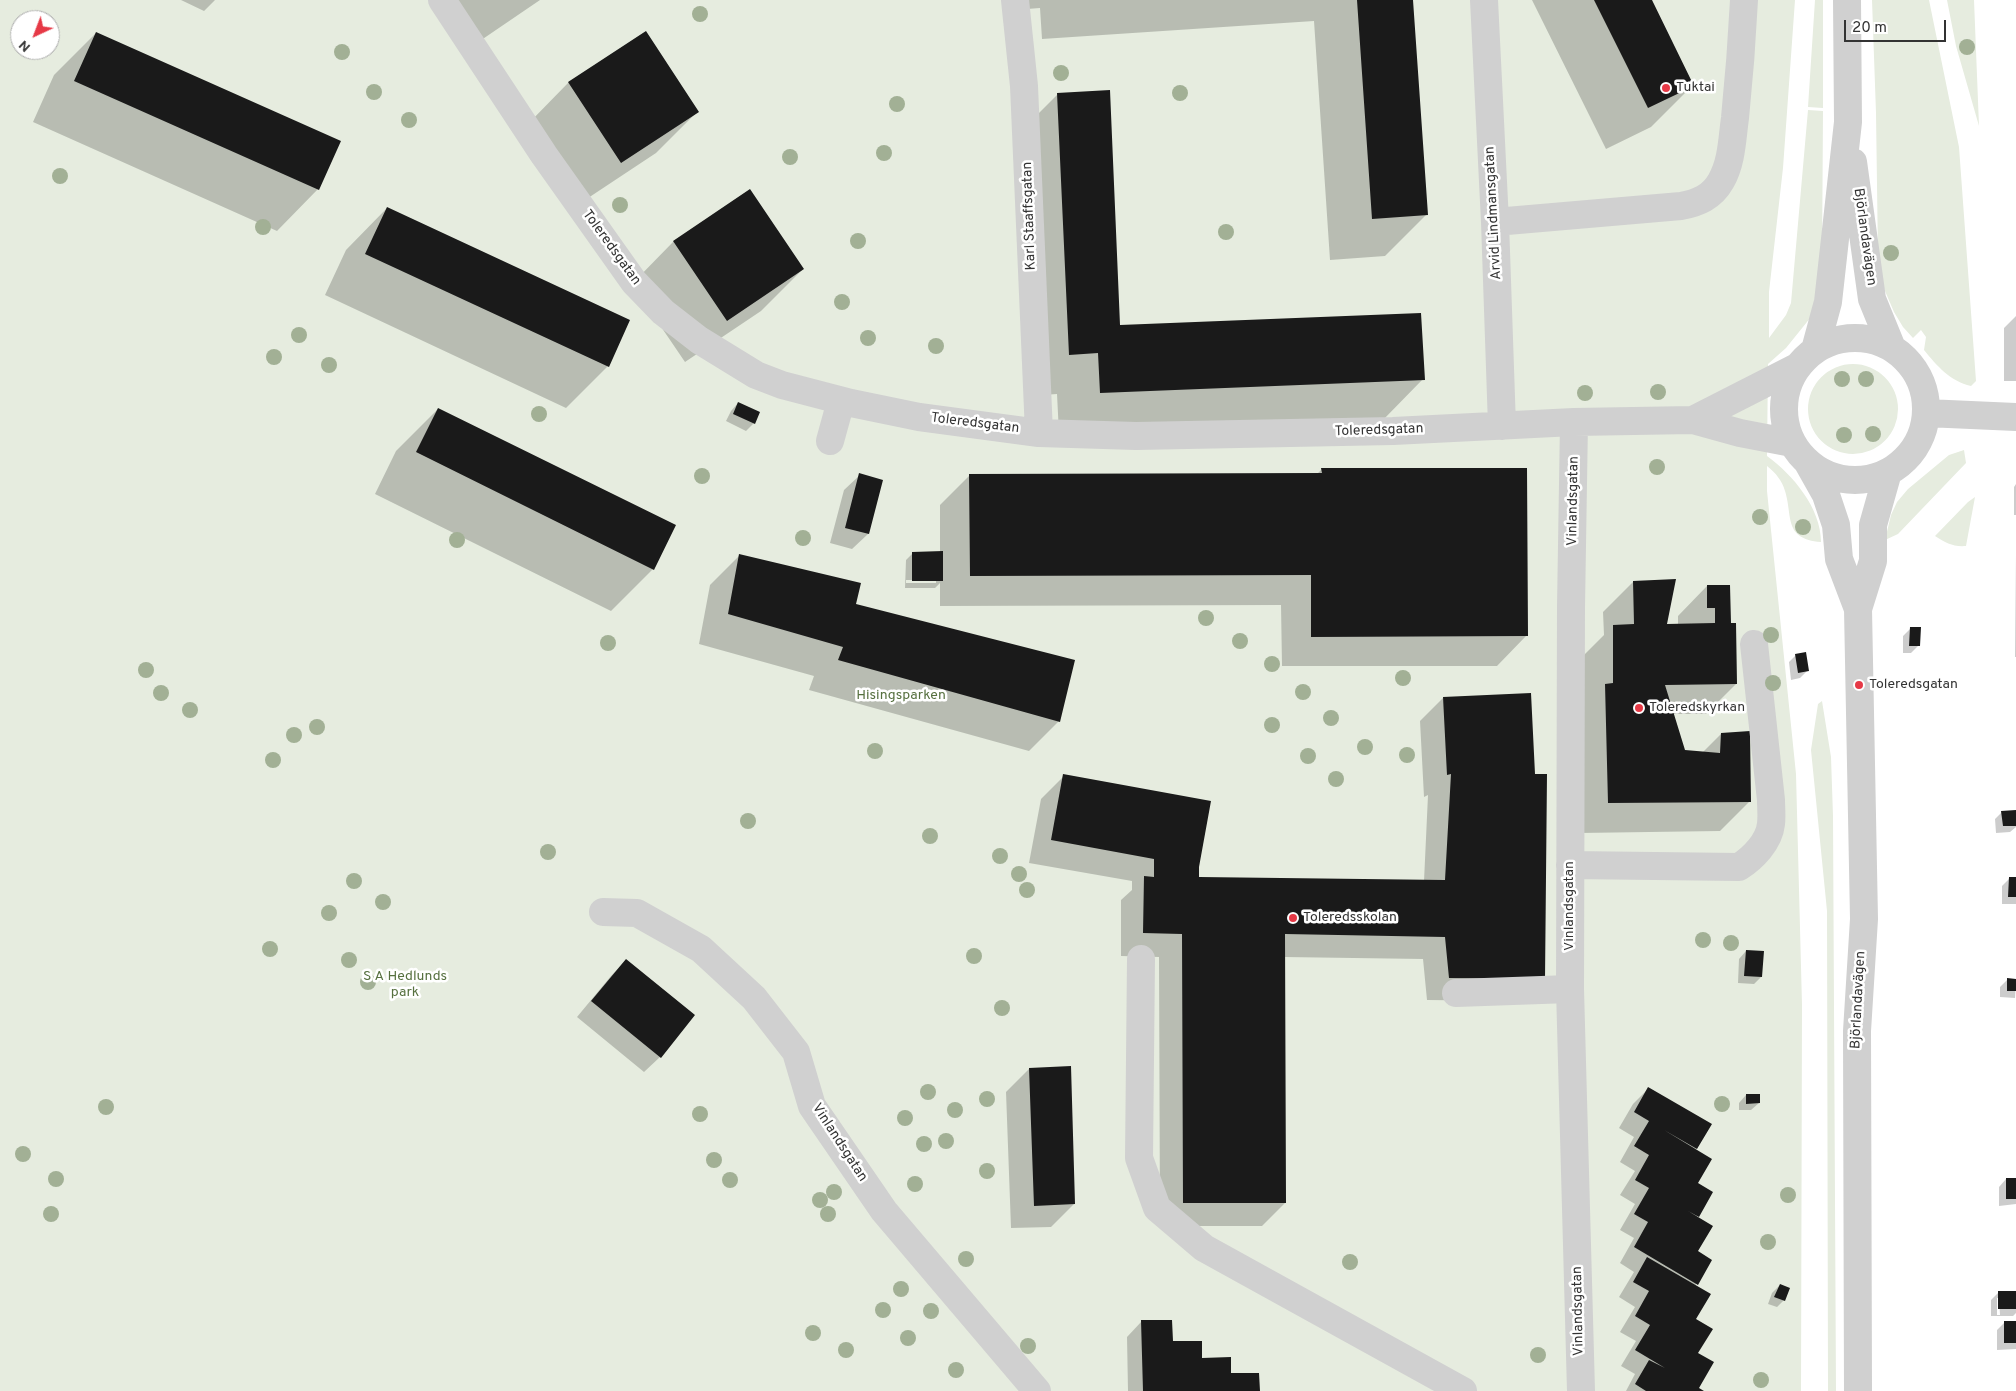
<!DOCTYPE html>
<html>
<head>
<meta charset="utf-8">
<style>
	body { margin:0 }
	#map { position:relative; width:2016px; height:1391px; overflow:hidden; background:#fff; font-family:Overpass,sans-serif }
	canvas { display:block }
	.north { position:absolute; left:10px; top:10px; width:50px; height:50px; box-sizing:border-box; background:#fff; border:1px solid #adadad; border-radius:50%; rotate:223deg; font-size:14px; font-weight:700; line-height:20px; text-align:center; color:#333 }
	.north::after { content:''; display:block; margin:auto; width:18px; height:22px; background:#e63946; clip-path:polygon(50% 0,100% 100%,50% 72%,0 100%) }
	.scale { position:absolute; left:1844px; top:20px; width:102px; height:22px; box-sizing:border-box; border:2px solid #333; border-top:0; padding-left:6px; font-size:15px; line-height:18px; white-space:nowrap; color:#333; -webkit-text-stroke:4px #fff; paint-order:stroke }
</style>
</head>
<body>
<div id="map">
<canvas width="2016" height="1391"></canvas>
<div class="north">N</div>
<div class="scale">20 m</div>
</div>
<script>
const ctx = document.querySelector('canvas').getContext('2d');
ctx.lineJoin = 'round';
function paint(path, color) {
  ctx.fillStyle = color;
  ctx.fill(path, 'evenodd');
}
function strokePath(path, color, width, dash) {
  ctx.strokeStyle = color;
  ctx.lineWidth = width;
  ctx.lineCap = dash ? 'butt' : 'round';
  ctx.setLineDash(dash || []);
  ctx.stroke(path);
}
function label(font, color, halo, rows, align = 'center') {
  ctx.font = font + ' Overpass,sans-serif';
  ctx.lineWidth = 5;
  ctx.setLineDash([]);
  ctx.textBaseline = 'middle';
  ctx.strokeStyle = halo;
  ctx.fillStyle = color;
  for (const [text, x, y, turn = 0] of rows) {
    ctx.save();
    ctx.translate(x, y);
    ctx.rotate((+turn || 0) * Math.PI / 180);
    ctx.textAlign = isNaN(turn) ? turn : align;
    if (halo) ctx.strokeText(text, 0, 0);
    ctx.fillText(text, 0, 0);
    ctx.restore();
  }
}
paint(new Path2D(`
	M0 0H1795L1783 168 1769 292V338L1786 315 1791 303 1808 110 1823 111 1822 264 1811 317 1786 348 1768 364 1767 456C1793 475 1821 508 1821 542 1783 539 1793 516 1785 491 1782 481 1776 473 1767 466V491L1796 774 1802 1005 1801 1391H0ZM20 20H50V50H20Z
	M1815 0H1823V108L1808 107Z
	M1872 0H1929L1959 147 1976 381 1971 386C1950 381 1937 366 1924 350L1926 337 1921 330 1913 338 1903 327 1894 312 1882 284 1878 257 1876 113Z
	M1947 0H1974L1979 126 1956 46Z
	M1808 409a45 45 0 1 1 90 0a45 45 0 1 1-90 0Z
	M1964 450 1966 463 1898 534 1885 540 1891 515 1897 502 1908 489 1949 455Z
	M1975 497 1966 546C1953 547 1946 543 1935 536L1968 502Z
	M1822 701 1831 757 1833 816 1836 1391H1828L1827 911 1811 750 1818 704Z`), '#e6ecdf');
paint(new Path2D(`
	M181 0H215L204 11Z
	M439 0H540L471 47Z
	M1013 0H1412L1427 214 1385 256 1330 260 1314 21 1042 39 1040 8 1014 10Z
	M1532 0H1650L1693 85 1651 127 1606 149Z
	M645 32 697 112 656 153 579 204 527 125 568 83Z
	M96 33 318 189 277 231 33 122 54 75Z
	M1058 94 1119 327 1423 379 1382 421 1059 434 1057 394 1028 396 1016 136Z
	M749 190 803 269 761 311 685 362 632 284 673 242Z
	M387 208 608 366 566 408 325 295 346 250Z
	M2016 316V381H2004V328Z
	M738 403 758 413 754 423 746 431 726 421 731 411Z
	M438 409 653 569 611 611 375 494 396 451Z
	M1322 469 1526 636 1497 666H1282L1281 605 940 606V583L935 588H905L906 560 913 553H940V505L970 475 1317 474ZM906 580H936V583H906Z
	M860 475 882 481 868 534 852 549 830 543 844 490Z
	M2016 484V515H2014V487Z
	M2016 554V657H2015Z
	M740 555 854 605 1059 721 1029 751 809 690 814 676 699 644 710 585Z
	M1633 582 1665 625H1678V616L1707 586 1730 624 1736 684 1706 714H1673L1684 752 1702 753 1721 734 1750 801 1720 831 1579 833 1583 656 1604 635 1603 612Z
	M1910 629 1919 645 1911 653H1903V636Z
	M1796 655 1807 671 1800 678 1791 680 1789 662Z
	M1443 698 1521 1001 1427 1000 1423 959 1284 957 1285 1203 1262 1226H1160L1159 957 1121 956V900L1132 890V881L1029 863 1041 799 1064 776 1198 867V878L1424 881 1428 795 1424 797 1420 721Z
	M2016 811V827L2010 832 1996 833 1995 819 2002 812Z
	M2010 878 2016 879V904H2002V886Z
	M1746 951 1761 977 1754 984 1738 983 1739 959Z
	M626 960 694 1015 660 1057 644 1072 577 1017 611 976Z
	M2007 980H2016L2015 998 2000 997V987Z
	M1029 1069 1074 1204 1051 1227 1011 1228 1006 1092Z
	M1649 1088 1710 1125 1695 1150 1696 1184 1711 1192 1696 1218V1252L1710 1260 1695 1286 1697 1388 1701 1391H1626L1635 1374 1621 1366 1636 1341 1620 1332 1635 1307 1619 1297 1634 1272 1620 1263 1634 1238 1620 1230 1635 1204 1620 1195 1635 1171 1620 1162 1634 1137 1619 1128 1633 1104Z
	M1746 1095 1759 1103 1751 1110H1739V1103Z
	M2006 1179H2016V1204L1999 1206V1187Z
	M1780 1285 1784 1300 1777 1307 1768 1304 1772 1293Z
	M1999 1292H2016V1313L2013 1316H1991V1300ZM1997 1298H1999L2000 1315H1997Z
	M1142 1321 1171 1342 1258 1391H1128L1127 1337Z
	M2004 1323H2016V1349L1997 1350V1330Z`), '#0003');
paint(new Path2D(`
	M1357 0H1413L1428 215 1372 219Z
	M1594 0H1652L1694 86 1648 108Z
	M646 31 699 112 621 163 568 82Z
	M96 32 341 141 319 190 74 81Z
	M1110 90 1120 325 1421 313 1425 380 1100 393 1098 353 1069 355 1057 93Z
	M750 189 804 269 727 321 673 241Z
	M387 207 630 320 609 367 365 254Z
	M738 402 760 412 755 424 733 414Z
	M438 408 676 525 654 570 416 452Z
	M1321 468H1527L1528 636 1311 637V575L970 576 969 474 1322 473Z
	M859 473 883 480 869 534 845 528Z
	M943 551V581H912V552Z
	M739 554 861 583 856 604 1075 660 1060 722 838 660 843 647 728 614Z
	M1676 579 1667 624 1715 623V608H1707V585H1730L1731 623H1736L1737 684 1665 685 1685 750 1720 753 1721 733 1750 731 1751 802 1608 803 1605 684 1613 683V625L1634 624 1633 581Z
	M1910 627H1921L1920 646H1909Z
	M1806 652 1809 671 1798 673 1795 654Z
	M1531 693 1535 774H1547L1545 979 1449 978 1445 937 1285 934 1286 1203H1183L1182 934 1143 933 1144 876 1154 877V859L1051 840 1063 774 1211 801 1199 867V877L1445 880 1451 774 1447 775 1443 697Z
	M2016 810V826H2003L2001 811Z
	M2009 877H2016V897H2008Z
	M1746 950 1764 951 1762 977 1744 976Z
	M626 959 695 1015 661 1058 591 1001Z
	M2007 978 2016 979V991H2007Z
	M1071 1066 1075 1204 1034 1206 1029 1068Z
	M1648 1087 1712 1124 1697 1149 1664 1130 1712 1159 1698 1183 1713 1192 1699 1217 1688 1211 1713 1226 1698 1251 1712 1260 1698 1285 1634 1247 1648 1222 1634 1214 1649 1188 1635 1180 1649 1155 1634 1146 1649 1121 1634 1112Z
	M1746 1094H1760V1103L1746 1104Z
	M2006 1178H2016V1199H2006Z
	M1647 1257 1711 1294 1696 1319 1713 1329 1698 1353 1714 1362 1699 1388 1704 1391H1646L1635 1384 1649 1360 1665 1368 1635 1350 1650 1325 1635 1316 1649 1291 1633 1282Z
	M1780 1284 1790 1288 1785 1301 1774 1297Z
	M1998 1291H2016V1309H1998Z
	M1141 1320H1172L1173 1341H1202V1358L1231 1357V1373H1259L1260 1391H1143Z
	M2004 1321H2016V1343H2004Z`), '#1a1a1a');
strokePath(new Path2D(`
	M442 0 544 155 634 282 663 312 699 340 756 375 782 385 851 403 919 417 1039 433 1136 436 1393 431 1574 422 1693 420 1740 433 1792 443
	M1015 0 1024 86 1039 433
	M1484 0 1495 222 1502 426
	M1853 162 1872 299 1892 348
	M1495 222 1681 206C1698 203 1712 197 1721 181 1732 162 1732 139 1735 118 1739 79 1742 40 1744 0
	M1784 409a71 71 0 1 1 142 0a71 71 0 1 1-142 0Z
	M1815 350 1828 302 1848 122 1847 0
	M1926 413 2016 417
	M1693 420 1797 367
	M1574 422 1571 607 1570 989 1581 1391
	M830 441 841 401
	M1808 463 1826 495 1836 525 1839 559 1858 609
	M1570 865 1739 867C1753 858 1769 842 1771 824 1772 816 1771 807 1771 800L1754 644
	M603 912 637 913 701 949 754 998 796 1052 812 1106 884 1211 1037 1391
	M1141 959 1139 1158 1157 1208 1204 1248 1463 1391
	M1456 993 1570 989
	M1858 1391 1857 1031 1864 919 1858 609 1873 561V525L1888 472`), '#d0d0d0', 28);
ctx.fillStyle = '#a2b095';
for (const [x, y] of [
	[700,14],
	[1967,47],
	[342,52],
	[1061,73],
	[374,92],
	[1180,93],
	[897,104],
	[409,120],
	[884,153],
	[790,157],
	[60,176],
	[620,205],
	[263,227],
	[1226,232],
	[858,241],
	[1891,253],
	[842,302],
	[299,335],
	[868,338],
	[936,346],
	[274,357],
	[329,365],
	[1842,379],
	[1866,379],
	[1658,392],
	[1585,393],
	[539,414],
	[1873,434],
	[1844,435],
	[1657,467],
	[702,476],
	[1760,517],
	[1803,527],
	[803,538],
	[457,540],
	[1206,618],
	[1771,635],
	[1240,641],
	[608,643],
	[1272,664],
	[146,670],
	[1403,678],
	[1773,683],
	[1303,692],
	[161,693],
	[190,710],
	[1331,718],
	[1272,725],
	[317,727],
	[294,735],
	[1365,747],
	[875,751],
	[1407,755],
	[1308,756],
	[273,760],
	[1336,779],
	[748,821],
	[930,836],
	[548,852],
	[1000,856],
	[1019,874],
	[354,881],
	[1027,890],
	[383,902],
	[329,913],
	[1703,940],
	[1731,943],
	[270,949],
	[974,956],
	[349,960],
	[368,982],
	[1002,1008],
	[928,1092],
	[987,1099],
	[1722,1104],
	[106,1107],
	[955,1110],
	[700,1114],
	[905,1118],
	[946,1141],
	[924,1144],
	[23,1154],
	[714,1160],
	[987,1171],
	[56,1179],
	[730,1180],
	[915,1184],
	[834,1192],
	[1788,1195],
	[820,1200],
	[51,1214],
	[828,1214],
	[1768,1242],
	[966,1259],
	[1350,1262],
	[901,1289],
	[883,1310],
	[931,1311],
	[813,1333],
	[908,1338],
	[1028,1346],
	[846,1350],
	[1538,1355],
	[956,1370],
	[1761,1380]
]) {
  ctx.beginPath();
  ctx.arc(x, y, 8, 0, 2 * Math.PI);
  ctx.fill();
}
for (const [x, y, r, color] of [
	[1666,88,5,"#e63946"],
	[1859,685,5,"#e63946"],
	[1639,708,5,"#e63946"],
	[1293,918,5,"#e63946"]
]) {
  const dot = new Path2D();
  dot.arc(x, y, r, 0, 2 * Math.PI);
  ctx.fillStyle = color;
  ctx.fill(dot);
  strokePath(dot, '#fff', 2);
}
label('14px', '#333', '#fff', [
	["Tuktai",1676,88],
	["Toleredsgatan",1869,685],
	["Toleredskyrkan",1649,708],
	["Toleredsskolan",1303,918]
], 'left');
label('14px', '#333', '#fff', [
	["Arvid Lindmansgatan",1494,213,-93],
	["Karl Staaffsgatan",1030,216,-92],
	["Björlandavägen",1864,237,82],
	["Toleredsgatan",611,248,54],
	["Toleredsgatan",975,424,7],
	["Toleredsgatan",1379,431,-2],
	["Vinlandsgatan",1574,501,-89],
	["Vinlandsgatan",1570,906,-90],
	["Björlandavägen",1859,1000,-87],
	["Vinlandsgatan",839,1143,57],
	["Vinlandsgatan",1579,1311,-91]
]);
label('14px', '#56703f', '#fff', [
	["Hisingsparken",901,696],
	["S A Hedlunds",405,977],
	["park",405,993]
]);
</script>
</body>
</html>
